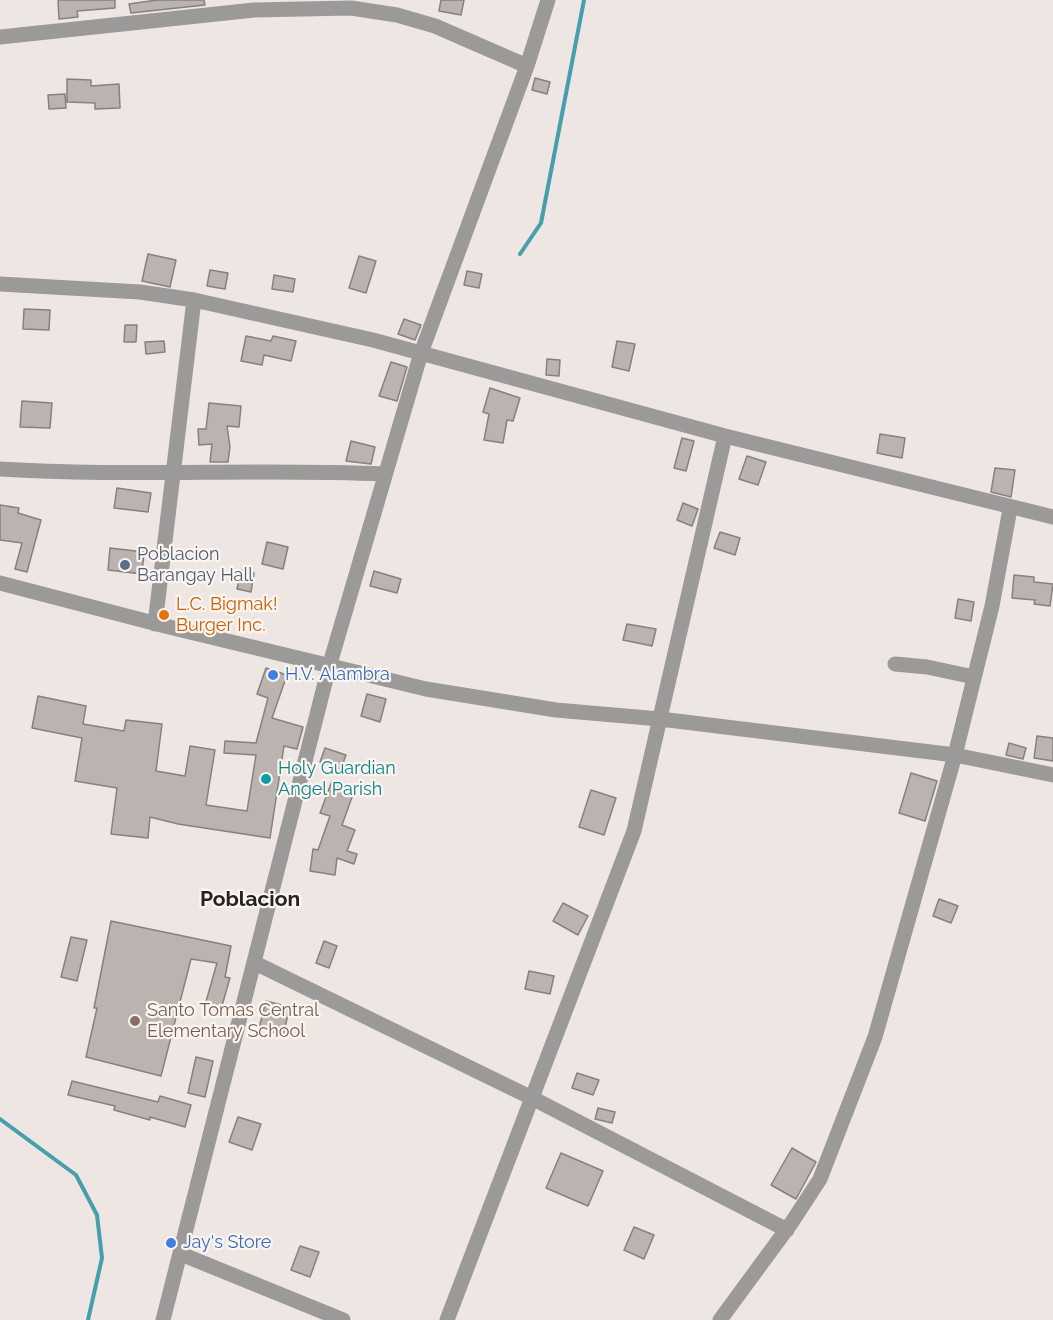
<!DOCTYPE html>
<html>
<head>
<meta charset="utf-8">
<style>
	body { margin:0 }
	canvas { display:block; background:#ede6e2 }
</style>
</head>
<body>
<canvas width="1053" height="1320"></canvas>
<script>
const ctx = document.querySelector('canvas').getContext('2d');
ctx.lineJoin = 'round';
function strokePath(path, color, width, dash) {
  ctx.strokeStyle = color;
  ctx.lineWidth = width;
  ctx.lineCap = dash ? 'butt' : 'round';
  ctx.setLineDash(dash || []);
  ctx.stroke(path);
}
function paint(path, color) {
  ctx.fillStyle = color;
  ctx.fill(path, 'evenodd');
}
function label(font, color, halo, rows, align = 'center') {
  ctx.font = font + ' Raleway,sans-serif';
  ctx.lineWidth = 4.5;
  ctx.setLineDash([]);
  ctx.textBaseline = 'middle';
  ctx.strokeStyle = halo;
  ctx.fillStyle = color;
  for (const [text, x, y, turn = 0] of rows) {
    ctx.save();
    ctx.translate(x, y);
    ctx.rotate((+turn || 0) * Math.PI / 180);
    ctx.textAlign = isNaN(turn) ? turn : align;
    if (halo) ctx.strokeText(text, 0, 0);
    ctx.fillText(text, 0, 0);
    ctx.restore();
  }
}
strokePath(new Path2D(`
	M520 254 541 223 584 0
	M0 1119 76 1175 97 1215 102 1258 88 1320`), '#479eac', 4);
const building = new Path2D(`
	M58 0H115V8L77 11 78 17 59 19Z
	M157 0H204L205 5 131 13 129 4Z
	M441 0H464L461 15 439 11Z
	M535 78 550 82 547 94 532 90Z
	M67 79 91 80V86L119 84 120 108 95 109V103L67 102Z
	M65 94 66 108 49 109 48 95Z
	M148 254 176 260 170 287 142 281Z
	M359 256 376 261 366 293 349 288Z
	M210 270 228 273 225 289 207 286Z
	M467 271 482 274 479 288 464 285Z
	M274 275 295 279 293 292 272 289Z
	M24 309 50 310 49 330 23 329Z
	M404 319 421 325 415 340 398 334Z
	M125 325H137L136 342H124Z
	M246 336 271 341 273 336 296 341 291 361 264 355 262 365 241 361Z
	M164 341 165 352 146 354 145 342Z
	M617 341 635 344 629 371 612 367Z
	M547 359 560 360 559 376 546 375Z
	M391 362 407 367 397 401 379 396Z
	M490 388 520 398 513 421 507 420 503 443 484 440 489 414 483 412Z
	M22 401 52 403 50 428 20 427Z
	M209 403 241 406 239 427 227 426 230 447 228 462H210L212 444 199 445 198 429H206Z
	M880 434 905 438 902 458 877 453Z
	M682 438 694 441 686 471 674 468Z
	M351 441 375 447 371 464 346 461Z
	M747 456 766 462 758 485 739 479Z
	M995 468 1015 470 1011 497 991 492Z
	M117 488 151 493 148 512 114 508Z
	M683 503 698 509 692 526 677 520Z
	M0 505 19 508 18 513 41 520 27 572 15 569 22 543 0 540Z
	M720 532 740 538 735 555 714 548Z
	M267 542 288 547 283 569 262 564Z
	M110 548 144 552 142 574 108 570Z
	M241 570 254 573 251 592 237 589Z
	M374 571 401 579 397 593 370 586Z
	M1014 575 1034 577V582L1053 584 1050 606 1034 604 1035 600 1012 598Z
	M958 599 974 602 971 621 955 618Z
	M627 624 656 629 652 646 623 640Z
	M266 668 287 675 272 718 303 727 297 749 284 746 270 838 178 824 150 817 148 838 111 834 117 788 75 781 82 738 32 728 38 696 86 706 83 724 124 731 126 720 162 724 156 771 185 776 190 746 215 750 206 805 247 811 256 755 224 753 225 741 256 743 268 698 257 694Z
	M367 694 386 699 380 722 361 716Z
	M1037 736 1053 738V761L1034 758Z
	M1009 743 1026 748 1023 759 1006 755Z
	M325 748 346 755 341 769 320 762Z
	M911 773 937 781 925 821 899 813Z
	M332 781 355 789 342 825 355 830 347 851 357 854 354 864 337 858 335 875 310 871 313 849 318 850 330 816 320 813Z
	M591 790 616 798 604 835 579 827Z
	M939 899 958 906 951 923 933 916Z
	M563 903 588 916 578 935 553 921Z
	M111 921 231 946 225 977 230 978 221 1009 205 1005 217 963 191 959 161 1076 86 1057 97 1008H94Z
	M71 937 87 940 77 981 61 977Z
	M324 941 337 946 329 968 316 963Z
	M529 971 554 976 550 994 525 989Z
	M266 1001 290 1007 283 1035 259 1028Z
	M196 1057 213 1061 205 1097 188 1093Z
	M577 1073 599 1080 593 1095 572 1088Z
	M72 1081 158 1102 160 1096 191 1105 185 1127 150 1117V1120L114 1110 115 1106 68 1095Z
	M598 1108 615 1112 612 1123 595 1119Z
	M238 1117 261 1124 252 1150 229 1142Z
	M792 1148 816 1162 796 1199 771 1185Z
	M561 1153 603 1171 588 1206 546 1188Z
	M634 1227 654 1235 644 1259 624 1250Z
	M300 1246 319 1252 310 1277 291 1270Z`);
paint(building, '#bab3af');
strokePath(building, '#87817d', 1.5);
strokePath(new Path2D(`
	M0 37 254 10 351 8 397 15 435 26 527 66 421 353 329 667 163 1320
	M527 66 548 0
	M0 284 140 292 194 300 373 340 725 436 1053 517
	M0 469C128 477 257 468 385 474
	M0 583 161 625 426 689 556 710 660 719 955 755 1053 775
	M155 624 194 300
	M895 664 927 667 974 677
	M255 963 532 1098 787 1230
	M181 1254 343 1320
	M447 1320 634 831 725 436
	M720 1320 792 1222 820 1179 875 1037 955 755 992 606 1010 509`), '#9c9999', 15);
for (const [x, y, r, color] of [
	[125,565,6,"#5c6f8a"],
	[164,615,6,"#e8710a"],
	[273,675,6,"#3f7fe0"],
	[266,779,6,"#0f9aa8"],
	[135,1021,6,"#8d6e63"],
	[171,1243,6,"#3f7fe0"]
]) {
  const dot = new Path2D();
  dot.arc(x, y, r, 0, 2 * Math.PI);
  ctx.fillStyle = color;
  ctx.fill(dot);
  strokePath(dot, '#fbf4ef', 2);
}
label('18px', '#4e5e75', '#fbf4ef', [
	["Poblacion",137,555],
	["Barangay Hall",137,576]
], 'left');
label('18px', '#c56008', '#fbf4ef', [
	["L.C. Bigmak!",176,605],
	["Burger Inc.",176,626]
], 'left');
label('18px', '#366cbe', '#fbf4ef', [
	["H.V. Alambra",285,675],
	["Jay's Store",183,1243]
], 'left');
label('18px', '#0d838f', '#fbf4ef', [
	["Holy Guardian",278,769],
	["Angel Parish",278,790]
], 'left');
label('18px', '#785e54', '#fbf4ef', [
	["Santo Tomas Central",147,1011],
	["Elementary School",147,1032]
], 'left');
label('bold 21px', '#252221', '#fbf4ef', [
	["Poblacion",250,900]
]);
</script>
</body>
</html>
